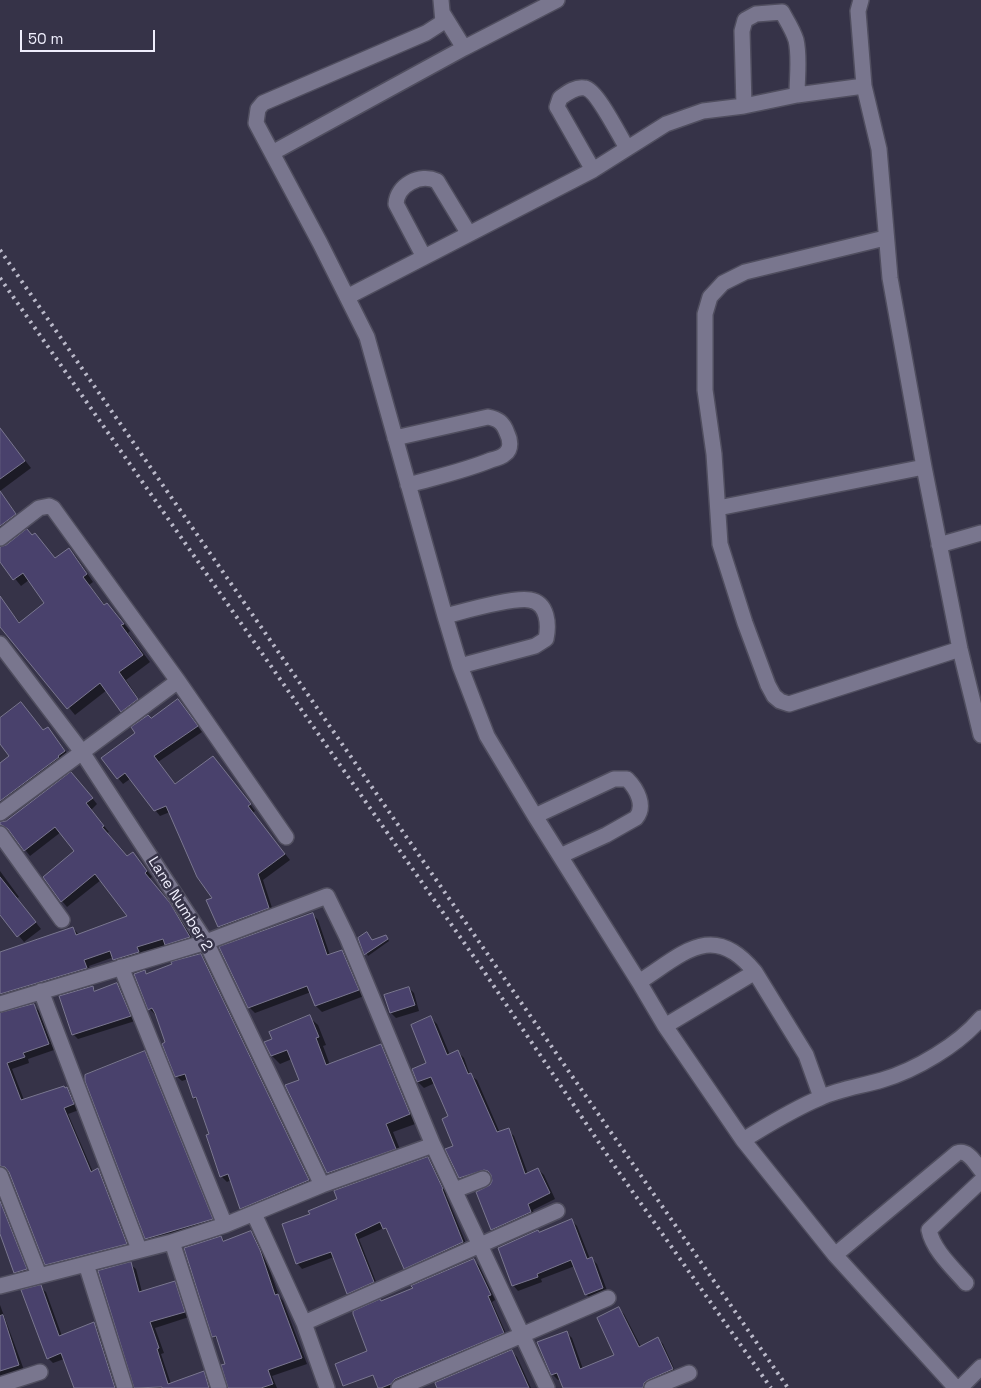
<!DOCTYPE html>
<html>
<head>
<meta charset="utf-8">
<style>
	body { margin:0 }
	#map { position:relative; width:981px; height:1388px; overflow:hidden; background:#363348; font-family:"Space Grotesk",sans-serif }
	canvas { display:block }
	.scale { position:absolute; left:20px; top:30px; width:135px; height:22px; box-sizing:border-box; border:2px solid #efeefc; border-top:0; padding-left:6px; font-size:15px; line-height:18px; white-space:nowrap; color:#efeefc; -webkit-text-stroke:4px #363348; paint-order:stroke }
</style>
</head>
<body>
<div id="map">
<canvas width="981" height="1388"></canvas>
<div class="scale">50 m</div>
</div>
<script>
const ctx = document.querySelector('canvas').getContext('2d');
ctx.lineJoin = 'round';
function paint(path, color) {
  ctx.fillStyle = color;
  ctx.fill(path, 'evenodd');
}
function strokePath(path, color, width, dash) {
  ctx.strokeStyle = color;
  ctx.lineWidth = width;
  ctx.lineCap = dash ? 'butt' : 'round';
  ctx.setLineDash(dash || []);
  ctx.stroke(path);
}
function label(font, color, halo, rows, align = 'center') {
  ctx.font = font + ' "Space Grotesk",sans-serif';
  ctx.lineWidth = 5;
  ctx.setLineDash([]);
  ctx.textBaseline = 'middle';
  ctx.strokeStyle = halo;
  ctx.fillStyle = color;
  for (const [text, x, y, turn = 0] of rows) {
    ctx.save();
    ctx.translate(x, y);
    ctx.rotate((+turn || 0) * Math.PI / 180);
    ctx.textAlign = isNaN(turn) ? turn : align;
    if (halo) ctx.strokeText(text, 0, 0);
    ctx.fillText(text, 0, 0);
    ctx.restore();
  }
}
paint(new Path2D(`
	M0 429 31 468 0 491 22 522 0 540Z
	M35 534 56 559 69 550 76 557 93 582 89 585 105 605 114 611 130 631 128 633 150 662 126 680 144 707 129 718 122 711 107 690 75 715 0 624V605L3 602 21 624 45 603 29 580 21 586 0 560V548Z
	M178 700 202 732 158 762 176 785 213 758 233 783 239 789 255 811 253 813 290 860 263 880 274 914 225 932 219 927 208 901 214 898 170 812 160 816 130 779 123 784 118 778 137 733 151 719Z
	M21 703 44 731 53 734 70 757 0 810V764L11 756 0 742V719Z
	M77 779 97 804 91 810 109 832 107 833 128 858 138 859 152 877 149 879 175 910 195 943 172 950 167 945 142 952 144 958 120 965 114 957 89 966 92 974 0 1003V953L73 928 79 935 129 916 101 880 67 907 62 901 76 851 61 832 30 856 12 833 3 825Z
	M0 871 19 897 17 898 41 929 24 942 0 913Z
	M312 914 318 920 330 955 342 951 348 957 364 996 322 1012 316 1006 311 992 255 1013 249 1007Z
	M386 936 389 941 368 956 359 939 372 941Z
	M201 955 206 960 314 1185 247 1213 241 1208 231 1180 227 1182 221 1176 211 1135 199 1102 194 1098 188 1079 182 1081 176 1076 156 1014H155L149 1009 144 972 147 974Z
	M117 984 122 990 135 1021 78 1039 73 1034 92 987 96 991Z
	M409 988 414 993 419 1011 396 1018 391 1013Z
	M33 1005 39 1011 54 1050 28 1059 29 1063 12 1069 24 1100 64 1087 73 1094 79 1110 68 1114 93 1172 98 1170 104 1176 132 1249 52 1270 46 1264 0 1132V1014Z
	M309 1017 318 1025 326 1045 323 1046 330 1065 381 1046 389 1054 418 1123 393 1132 403 1157 336 1181 328 1173 300 1080 292 1059 280 1064 272 1056Z
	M431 1018 437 1024 450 1055 458 1052 464 1058 470 1075 477 1080 500 1133 508 1130 514 1136 528 1174 538 1169 544 1175 555 1199 533 1210 536 1218 498 1235 492 1229 491 1186 493 1181V1176L491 1175 466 1184 460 1178 450 1117 435 1083 424 1088 418 1082 413 1069 428 1064Z
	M144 1052 151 1058 218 1225 153 1245 146 1238Z
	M428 1158 433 1163 448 1194 446 1195 468 1248 410 1273 405 1268 390 1233 384 1228 359 1239 378 1287 353 1298 348 1293 334 1257 302 1269 297 1263 311 1214Z
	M0 1198 2 1200 32 1275 21 1278 15 1272 0 1230Z
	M572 1221 577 1226 590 1259 591 1258 597 1264 608 1293 591 1299 586 1294 575 1266 541 1279 542 1282 518 1291 513 1285 540 1233Z
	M251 1232 256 1237 265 1257 279 1296 283 1301 307 1364 272 1376 277 1388H229L227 1364 219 1342 214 1336 221 1237 225 1241Z
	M474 1260 479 1266 495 1300 492 1302 508 1338 397 1388H379L381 1302 414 1289Z
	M130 1264 136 1269 142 1292 174 1282 180 1288 189 1317 155 1328 164 1353 161 1354 171 1384 203 1373 209 1378 212 1388H135Z
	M40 1287 46 1292 62 1336 94 1324 99 1329 118 1388H76L64 1359 53 1363 48 1358Z
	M0 1305 24 1370 0 1379Z
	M619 1309 624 1314 641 1347 658 1339 663 1344 677 1375 650 1388H565L561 1378 558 1380 552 1374 567 1333 572 1338 583 1369 616 1355Z
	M511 1351 517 1357 531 1388H438Z`), '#0007');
const building = new Path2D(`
	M0 428 25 461 0 479Z
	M0 491 16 514 0 526Z
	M27 529 32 535 35 533 55 558 69 548 87 574 83 577 104 605 107 603 124 624 121 625 143 655 119 672 138 699 121 712 100 683 67 709 0 627V596L19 623 44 603 23 573 13 580 0 562V547L6 545Z
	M178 699 198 726 154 756 175 784 213 756 251 804 248 806 285 854 258 874 269 908 218 927 206 900 212 898 197 877 166 806 154 811 125 773 117 779 101 758 135 733 131 727 148 715 151 718Z
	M21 702 43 730 48 727 65 751 58 756 59 757 0 801V763L9 756 0 744V718Z
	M71 772 93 798 86 803 104 826 102 827 127 856 133 852 147 871 145 873 170 903 190 937 165 945 163 939 137 947 139 952 113 960 110 951 84 960 87 968 0 994V952L73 927 76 935 127 916 95 874 61 902 43 877 74 851 55 827 24 851 8 829 0 824V822L6 821Z
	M0 877 36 922 17 937 0 915Z
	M313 913 327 955 342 950 359 990 315 1006 307 986 248 1008 219 947Z
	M367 932 372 940 386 935 388 939 364 955 358 938Z
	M201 954 309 1180 240 1209 228 1174 220 1177 206 1135 209 1134 196 1097 193 1098 185 1074 175 1077 162 1044 165 1042 155 1013 152 1008 148 1010 134 974 145 970 146 974 172 964 171 962Z
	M117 983 131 1016 72 1035 59 996 93 986 94 991Z
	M409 987 415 1005 390 1013 384 995Z
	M34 1004 49 1044 23 1053 25 1057 7 1063 21 1100 64 1086 65 1088 67 1087 74 1104 64 1108 91 1172 98 1168 127 1244 45 1265 9 1172 5 1167 0 1166V1013Z
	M310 1015 319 1037 316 1038 326 1065 381 1044 410 1114 386 1124 396 1149 327 1173 285 1085 299 1080 287 1050 271 1056 264 1042 272 1039 269 1032Z
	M431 1016 447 1055 458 1050 468 1074 471 1073 497 1132 509 1128 525 1174 538 1168 550 1193 528 1204 531 1212 491 1230 476 1192 490 1185 492 1181 491 1175 488 1171 484 1170 459 1178 445 1149 453 1146 442 1119 448 1116 431 1077 417 1082 412 1069 426 1063 411 1025Z
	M145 1051 213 1219 145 1239 85 1081V1075Z
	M428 1157 443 1189H442L463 1242 404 1269 386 1228 383 1229 380 1222 355 1234 374 1282 347 1294 331 1252 296 1264 282 1224 310 1214 308 1211 337 1199 334 1191Z
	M0 1201 27 1269 14 1273 0 1234Z
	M572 1219 587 1259 592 1257 603 1288 585 1295 571 1260 537 1274 538 1277 512 1286 498 1248 538 1230 539 1232Z
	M251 1231 260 1250 275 1295 278 1294 302 1358 268 1370 273 1384 261 1388H228L221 1365 225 1364 216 1336 212 1337 184 1248 221 1236 223 1241Z
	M474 1259 491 1295 488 1296 504 1333 395 1379 391 1384 381 1388H378L373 1375 343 1386 335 1364 367 1351 353 1314V1311L380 1299 381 1301 413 1288 411 1286Z
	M131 1262 139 1292 175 1281 185 1312 150 1322 159 1348 157 1349 168 1384 204 1371 209 1388H162V1387L134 1388 98 1271Z
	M41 1285 59 1336 94 1322 115 1388H74L61 1353 47 1359 21 1290Z
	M619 1307 639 1347 658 1337 673 1369 648 1380 644 1383 643 1388H563L557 1373 551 1375 537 1342 567 1331 580 1369 614 1355 597 1318Z
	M3 1315 19 1365 0 1371V1316Z
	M512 1350 529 1388H437L435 1383Z`);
paint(building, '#49416c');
strokePath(building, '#7a7790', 1);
const minor = new Path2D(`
	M441 0 443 22 426 33 263 103 258 109 256 123 320 243 367 337 445 616 460 666 487 736 535 816 639 982 665 1026 743 1140 835 1255 956 1388
	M861 0 858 11 864 86 879 149 890 278 924 467 960 649 981 735
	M443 14 464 48
	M744 106 742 31 745 20 756 14 782 12C787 21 793 30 796 40 800 57 797 77 797 95
	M272 153 464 48 557 0
	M593 170 560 112 557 107 560 98C567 93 576 86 585 88 597 90 620 137 627 148
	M885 238 745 272 723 283 710 297 705 314V390L714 454 720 544 745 623 768 685 774 696 780 701 789 704 960 649
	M424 257 396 204C397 185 420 173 437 181L469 234
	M347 297 593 170 666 124 703 111 744 106 797 95 864 86
	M395 438 488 417C498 419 503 422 507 433 510 439 512 449 505 454 502 457 495 459 491 460 464 471 436 477 408 485
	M718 508 924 467
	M0 538 39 508 49 506 53 508 178 681 286 837
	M939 545 981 533
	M445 616C465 611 512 597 530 600 548 603 549 625 546 639L535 646 460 666
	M0 644 82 752 206 942 322 1185
	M0 813 178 681
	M535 816 614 779H627C637 789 646 806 636 818L606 835 560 856
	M0 834 62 920
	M121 967 225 1225
	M755 972 806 1055 821 1097
	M639 982C683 954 713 920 755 972L665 1026
	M41 991 139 1249
	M0 1004 206 942 327 896 347 937 433 1145 547 1388
	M743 1140C768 1125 793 1109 820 1098 839 1089 862 1086 882 1080 916 1070 958 1045 981 1018
	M0 1175 39 1275
	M455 1190 483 1179
	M254 1214 304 1323 327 1388
	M172 1242 219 1388
	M835 1255 957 1153C968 1149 975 1163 981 1170
	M86 1264 125 1388
	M966 1283C953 1268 933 1250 929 1230L981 1181
	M0 1286 172 1242 225 1225 322 1185 433 1145
	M304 1323 557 1211
	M0 1385 40 1372
	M399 1388 608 1298
	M652 1388 689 1373
	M960 1388 981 1367`);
strokePath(minor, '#504e5f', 18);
strokePath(minor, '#79768e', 15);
strokePath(new Path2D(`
	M0 250 788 1388
	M0 278 481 967 618 1171 771 1388`), '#bab9c9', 4, [2.5, 5]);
label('15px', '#efeefc', '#363348', [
	["Lane Number 2",180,904,58]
]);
</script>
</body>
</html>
